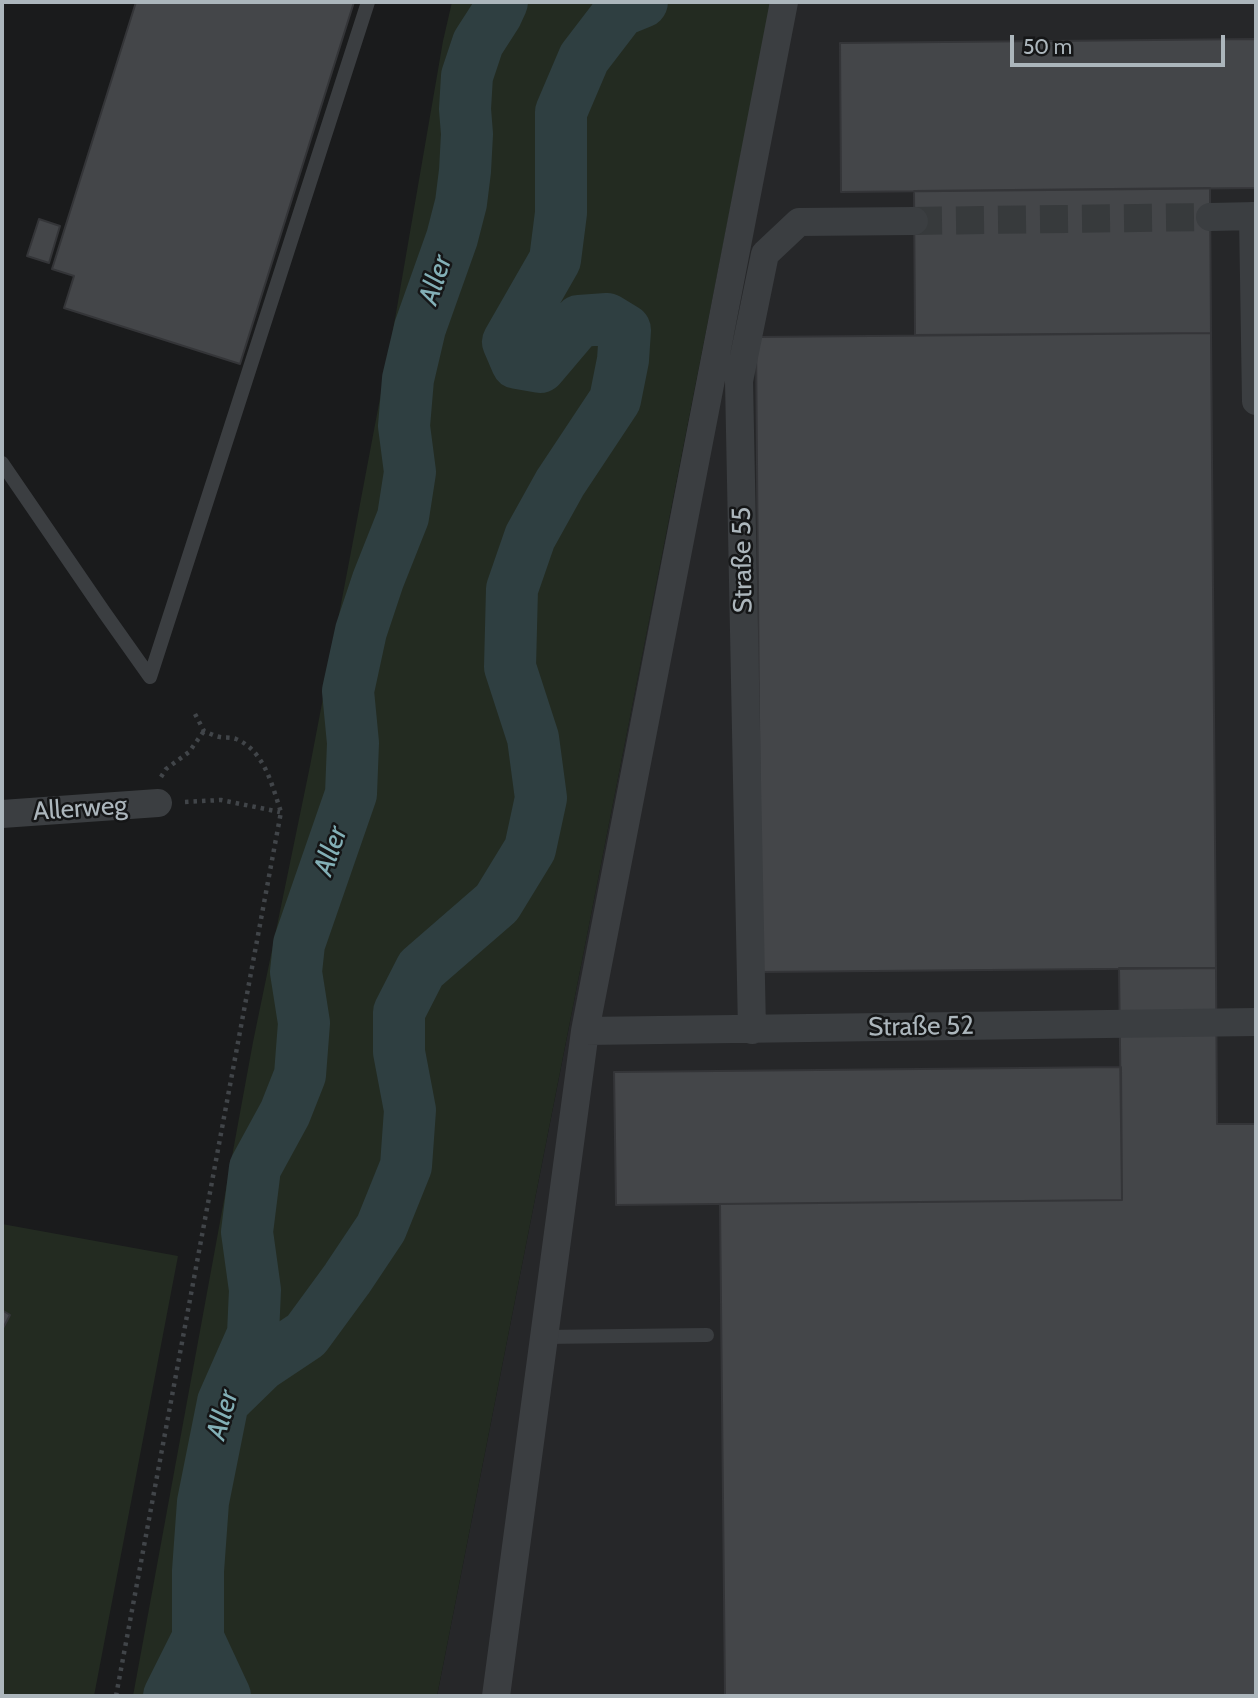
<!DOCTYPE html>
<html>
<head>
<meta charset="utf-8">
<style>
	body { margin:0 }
	#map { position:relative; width:1258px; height:1698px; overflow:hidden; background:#1a1b1c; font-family:Cabin,sans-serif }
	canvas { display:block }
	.frame { position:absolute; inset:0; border:4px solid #acb6bc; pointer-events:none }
	.scale { position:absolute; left:1010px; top:35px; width:215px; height:32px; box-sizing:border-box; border:4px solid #acb6bc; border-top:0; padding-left:9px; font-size:21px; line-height:24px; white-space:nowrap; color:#acb6bc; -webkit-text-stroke:5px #151617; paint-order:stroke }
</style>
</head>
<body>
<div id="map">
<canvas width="1258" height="1698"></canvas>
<div class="frame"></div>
<div class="scale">50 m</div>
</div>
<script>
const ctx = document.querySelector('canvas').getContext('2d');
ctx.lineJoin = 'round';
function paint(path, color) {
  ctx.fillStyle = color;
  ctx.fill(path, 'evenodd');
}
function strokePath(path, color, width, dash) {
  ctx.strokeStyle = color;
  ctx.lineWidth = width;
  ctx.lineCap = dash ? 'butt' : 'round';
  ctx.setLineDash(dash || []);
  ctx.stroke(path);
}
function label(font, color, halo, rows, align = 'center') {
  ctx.font = font + ' Cabin,sans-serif';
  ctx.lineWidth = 5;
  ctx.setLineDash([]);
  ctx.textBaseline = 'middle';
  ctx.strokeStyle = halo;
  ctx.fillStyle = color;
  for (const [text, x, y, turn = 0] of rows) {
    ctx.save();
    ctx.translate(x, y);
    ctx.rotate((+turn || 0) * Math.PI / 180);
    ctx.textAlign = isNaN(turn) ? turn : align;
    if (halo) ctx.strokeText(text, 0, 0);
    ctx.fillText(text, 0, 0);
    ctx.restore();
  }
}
paint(new Path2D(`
	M771 2H1256V1696H437Z`), '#262729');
paint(new Path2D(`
	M452 2H771L437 1696H133L253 1042 310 766 350 557 395 319 443 41Z
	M2 1224 178 1256 94 1696H2Z`), '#232b21');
strokePath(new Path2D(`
	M223 1402 261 1365 306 1335 347 1279 381 1228 406 1166 410 1110 399 1052V1012L421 969 497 903 530 849 541 798 533 738 510 667 512 589 530 537 560 483 615 400 623 360 625 330 607 319 579 321 540 367 517 363 508 342 555 260 561 213V112L584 58 620 11 642 2
	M198 1638 225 1696
	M169 1696 198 1638V1571L203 1502 223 1402 253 1334 255 1290 247 1232 255 1168 285 1113 300 1075 304 1023 296 972 299 944 351 794 353 743 348 691 361 631 378 580 403 517 410 472 404 426 408 379 420 328 452 238 461 203 465 171 467 134 465 109 467 76 478 43 496 15 502 2`), '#2f3f41', 52);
const building = new Path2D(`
	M136 2H354L240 364 64 308 74 276 52 269Z
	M1256 39V188L841 192 840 43Z
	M1210 188 1211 333 915 335 914 191Z
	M39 219 60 226 49 263 27 256Z
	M1211 333 1216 968 761 972 756 337Z
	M1119 968H1216L1217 1124H1256V1696H725L720 1204 1122 1200Z
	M1121 1067 1122 1200 616 1205 614 1072Z
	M2 1310 10 1315 2 1330Z`);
paint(building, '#444649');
strokePath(building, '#343538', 2);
strokePath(new Path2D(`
	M914 221 1210 217`), '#373a3c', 28, [28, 14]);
strokePath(new Path2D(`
	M161 777 166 769 189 752 204 731
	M185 802 221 800 280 812
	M116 1696 281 812C272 786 265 751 236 739 231 737 225 738 220 737 214 736 209 733 204 731L195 714`), '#414549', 4.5, [3.5, 5]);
strokePath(new Path2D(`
	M2 463 104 612 150 677
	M150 677 368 2
	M543 1337 707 1335`), '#3b3e41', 14);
strokePath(new Path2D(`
	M1253 216 1256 401
	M1210 217 1256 216
	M2 814 158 803
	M752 1030 739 381 765 254 799 222 914 221
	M585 1031 1256 1022
	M496 1696 585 1031 784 2`), '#3b3e41', 28);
label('26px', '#acb6bc', '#151617', [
	["Straße 55",743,560,-91],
	["Allerweg",80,809,-4],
	["Straße 52",921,1027,-1]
]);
label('italic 28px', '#83b0b7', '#151617', [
	["Aller",436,280,-72],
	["Aller",331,851,-71],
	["Aller",223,1415,-74]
]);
</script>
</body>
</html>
